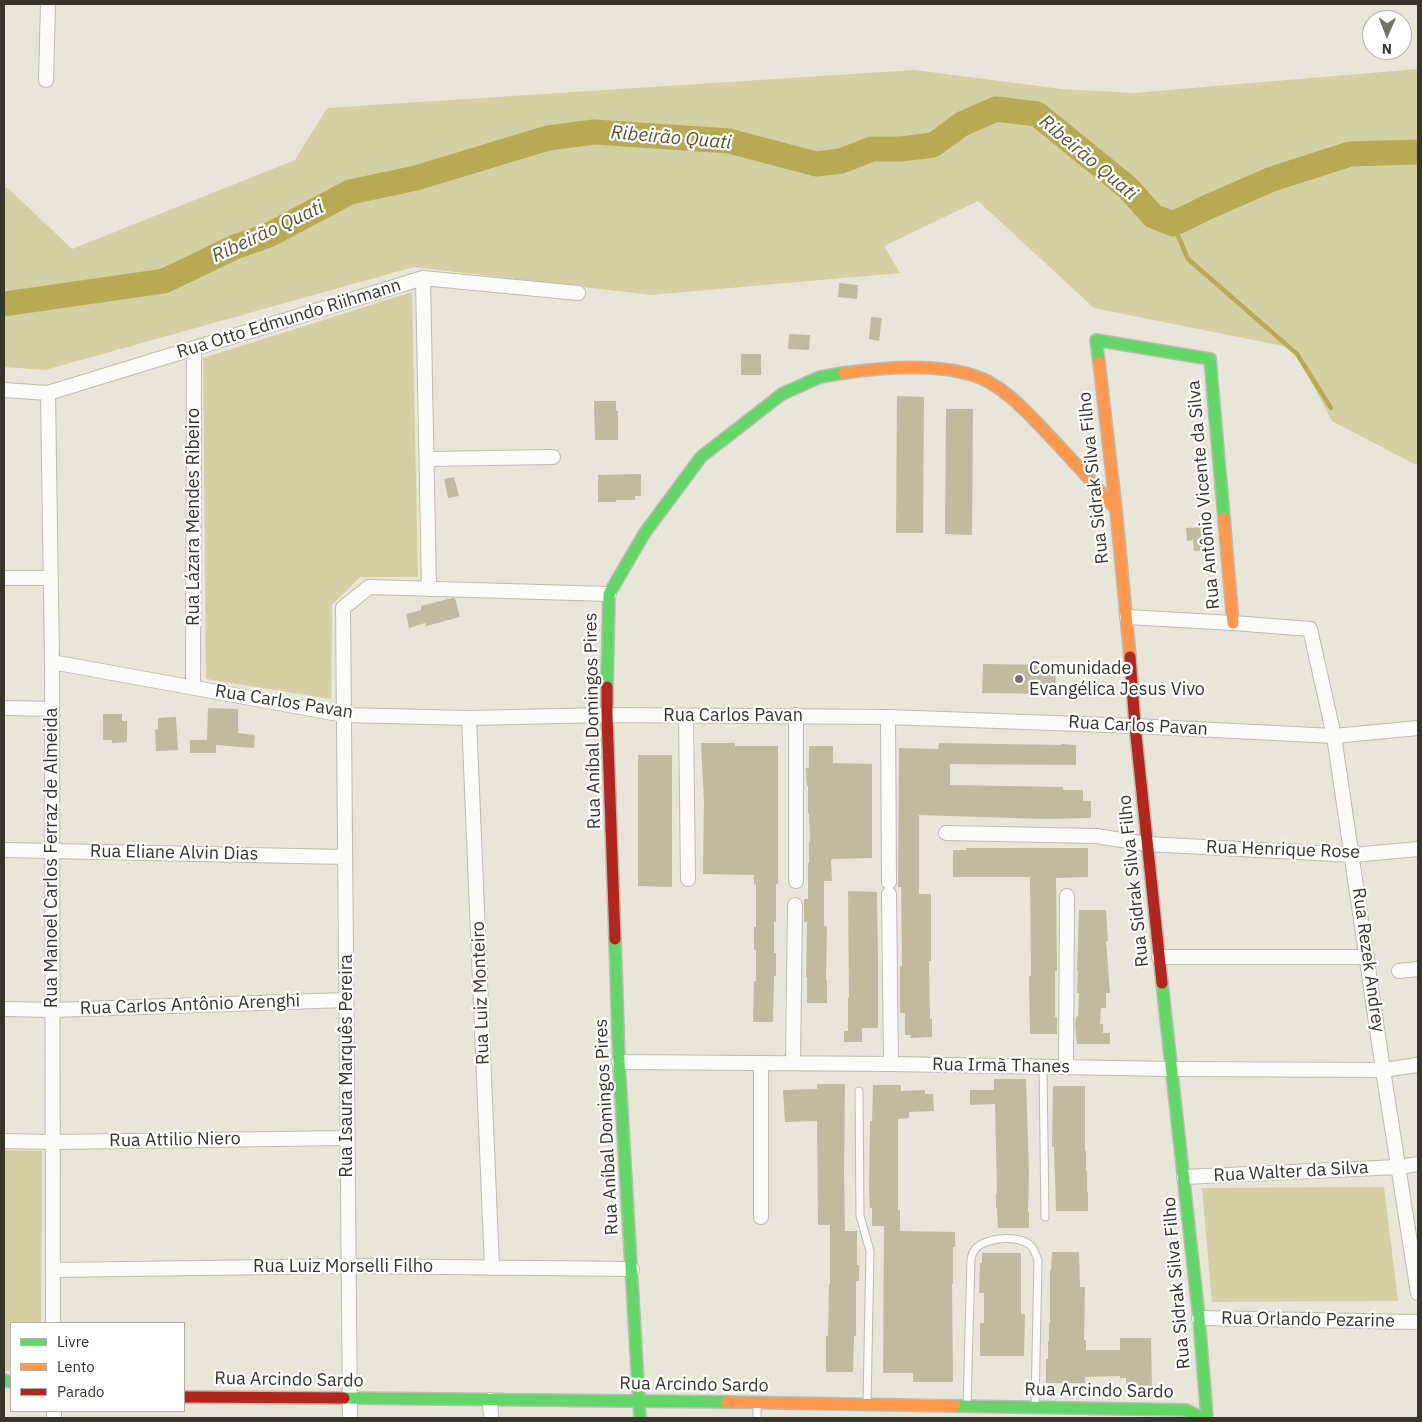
<!DOCTYPE html>
<html>
<head>
<meta charset="utf-8">
<style>
	body { margin:0 }
	#map { position:relative; width:1422px; height:1422px; overflow:hidden; background:#e7e6d9; font-family:"IBM Plex Sans",sans-serif }
	canvas { display:block }
	.frame { position:absolute; inset:0; border:5px solid #36352c; pointer-events:none }
	.legend { position:absolute; left:10px; top:1322px; width:175px; height:90px; box-sizing:border-box; background:#fff; border:1px solid #afaeab; margin:0; padding:6px 9px; list-style:none; font-size:15px; color:#36352c }
	.legend li { display:flex; align-items:center; gap:10px; height:25px }
	.legend b { width:25px; border:1px solid #afaeab }
	.north { position:absolute; left:1362px; top:10px; width:50px; height:50px; box-sizing:border-box; background:#fff; border:1px solid #afaeab; border-radius:50%; rotate:181deg; font-size:14px; font-weight:700; line-height:20px; text-align:center; color:#36352c }
	.north::after { content:''; display:block; margin:auto; width:18px; height:22px; background:#747369; clip-path:polygon(50% 0,100% 100%,50% 72%,0 100%) }
</style>
</head>
<body>
<div id="map">
<canvas width="1422" height="1422"></canvas>
<div class="frame"></div>
<ul class="legend">
<li><b style="height:6px;background:#63d668"></b>Livre</li>
<li><b style="height:6px;background:#ff974d"></b>Lento</li>
<li><b style="height:6px;background:#b3261e"></b>Parado</li>
</ul>
<div class="north">N</div>
</div>
<script>
const ctx = document.querySelector('canvas').getContext('2d');
ctx.lineJoin = 'round';
function paint(path, color) {
  ctx.fillStyle = color;
  ctx.fill(path, 'evenodd');
}
function strokePath(path, color, width, dash) {
  ctx.strokeStyle = color;
  ctx.lineWidth = width;
  ctx.lineCap = dash ? 'butt' : 'round';
  ctx.setLineDash(dash || []);
  ctx.stroke(path);
}
function label(font, color, halo, rows, align = 'center') {
  ctx.font = font + ' "IBM Plex Sans",sans-serif';
  ctx.lineWidth = 4.5;
  ctx.setLineDash([]);
  ctx.textBaseline = 'middle';
  ctx.strokeStyle = halo;
  ctx.fillStyle = color;
  for (const [text, x, y, turn = 0] of rows) {
    ctx.save();
    ctx.translate(x, y);
    ctx.rotate((+turn || 0) * Math.PI / 180);
    ctx.textAlign = isNaN(turn) ? turn : align;
    if (halo) ctx.strokeText(text, 0, 0);
    ctx.fillText(text, 0, 0);
    ctx.restore();
  }
}
paint(new Path2D(`
	M1418 69V466L1332 421 1293 348 1094 308 978 201 884 246 900 273 651 295 414 267 45 370 4 367V188H8L72 249 295 160 327 108 914 70 1062 89 1133 93Z
	M412 292 418 577H360L332 605 331 699 206 679 203 358Z
	M4 1150 42 1151 41 1323H11V1372L4 1370Z
	M1384 1187 1398 1301 1212 1302 1202 1188Z`), '#d5cfa4');
strokePath(new Path2D(`
	M1173 224 1188 259 1297 354 1331 408`), '#b7aa55', 4.5);
strokePath(new Path2D(`
	M4 304 164 281 235 247 269 235 350 192 416 178 548 138 594 132 729 141 816 164 841 161 872 149H901L933 145 962 124 996 109 1037 114 1128 188 1153 216 1173 224 1210 206 1272 179 1350 154 1418 152`), '#b7aa55', 25);
paint(new Path2D(`
	M839 283 858 285 857 299 838 297Z
	M871 317 882 318 879 341 869 339Z
	M789 334 810 335 809 350 788 349Z
	M741 354H761V375H741Z
	M897 396 924 397 923 533H896Z
	M594 401H616V411H618V440H595Z
	M946 409H973L972 535 945 534Z
	M641 474V496H635V500H616V502H598V475Z
	M454 477 459 496 448 498 444 479Z
	M1212 523 1214 538H1207L1208 550 1194 551 1193 540 1187 541 1186 528 1201 527V524Z
	M452 598H455L460 617 426 626 425 623 409 628 406 614 421 610V606Z
	M983 664 1056 665 1055 694 982 693Z
	M208 708 238 709V733L255 735 254 748 216 745V753H190V740H207Z
	M103 714H122V721H127V742L112 743V740H103Z
	M176 717 178 750 156 751 155 730 158 729V718Z
	M701 743H735V746H778V884H776V922H774V953H776V976H774L773 1022H753L754 981H756V950H754V927H756V884L754 885V875L703 874 704 801Z
	M939 743 1061 745V744L1076 745V765L950 764V785L1063 787V790H1083V801H1091V818L1045 819 919 815V894H931V961H929L930 1019H932V1037L910 1038 911 1035H905V1013H900V966H902L901 887H898L899 748 938 749Z
	M809 746H833V763L872 764V858L833 859 831 860 832 881H824V926H827L826 980H827V1003H807V977H806L807 922H804V899H808V863H809V842H810L809 813H808V786H807L806 768H809Z
	M638 755H672V887L638 886Z
	M966 848H1088V877L1056 878 1057 971H1055V1017H1057V1034H1030L1029 976H1031L1030 877H953V850H966Z
	M848 891 877 892 878 967V1028H862V1042H844V1031H848V998H849Z
	M1079 910H1106L1108 941H1106L1110 993H1106V1008H1101L1100 1024H1103V1033H1110V1044H1077L1075 1024 1076 1017 1078 1016 1079 993H1077L1078 971H1077Z
	M994 1079H1026L1029 1174 1028 1212H1029V1228H998L997 1208H996V1193H997L995 1104 970 1105V1090H994Z
	M817 1084H845L844 1174 845 1231H857V1265H859V1281H856V1336H854L853 1372H826V1336H828L829 1284H830V1225H818L817 1121 785 1122 783 1090 817 1089Z
	M873 1085H901V1091L925 1090V1094H933L934 1111 909 1112V1118L898 1119V1210H900V1231L955 1232V1247H953V1284H952L953 1382H913V1373H883L884 1226H872V1208H870L869 1190 870 1121H872Z
	M1053 1086H1085V1151H1086V1171H1087V1192H1088V1211H1056L1054 1147H1052Z
	M1052 1252H1079L1080 1287H1085L1084 1340H1086V1350H1120V1338H1151L1152 1386H1126V1378H1120V1376L1085 1377V1383H1046V1359H1048V1341H1049V1323H1050V1270H1051Z
	M982 1253H1021V1314H1025L1024 1356H980V1323H984V1293H979L980 1263H982Z`), '#bfbba1');
const lane = new Path2D(`
	M1043 1067 1045 1217
	M859 1091 860 1216 870 1251 867 1404
	M757 1404V1418
	M967 1406 971 1259C972 1256 972 1253 974 1251 982 1237 1020 1234 1031 1246 1035 1250 1036 1256 1038 1260L1035 1406`);
const street = new Path2D(`
	M46 80 48 4
	M423 278 429 589
	M4 390 48 393 423 278 578 293
	M48 393 52 662 53 1323
	M427 459 553 457
	M4 578H51
	M1127 617 1233 623 1310 629 1334 736 1383 1070 1418 1293
	M52 662 344 715 469 718 607 715 888 717 1135 726 1334 736 1418 728
	M193 687 194 348
	M4 708 52 709
	M796 715V881
	M686 716 688 879
	M888 717 889 882
	M469 718 492 1268
	M946 833 1096 836 1147 844 1353 855 1418 849
	M4 850 345 857
	M889 894 891 1064
	M1159 957H1367
	M1399 971 1418 969
	M4 1009 53 1010 346 1000
	M619 1062 891 1064 1171 1069 1383 1070 1418 1065
	M761 1063V1217
	M793 1063 795 905
	M1066 1067 1067 896
	M4 1141 53 1142 347 1138
	M1184 1177 1398 1167 1418 1164
	M53 1270 348 1266 632 1269
	M1199 1318 1418 1322
	M490 1400 491 1418
	M54 1411V1418
	M350 1418 343 608 369 587 609 594`);
const fast = new Path2D(`
	M1099 362 1096 340 1210 359 1224 518
	M607 687 609 594 644 534 701 457 782 394 820 377 844 373
	M615 939 619 1062 640 1418
	M1162 983 1199 1318 1207 1418
	M4 1380 11 1382
	M344 1398 727 1402
	M955 1406 1186 1410 1202 1418`);
const slow = new Path2D(`
	M1099 362 1116 509 1130 657
	M844 373C885 367 949 362 987 381 1009 393 1027 412 1044 430 1069 456 1092 482 1116 509
	M1224 518 1233 623
	M727 1402 955 1406`);
const jam = new Path2D(`
	M1130 657 1135 726 1162 983
	M607 687V715L615 939
	M184 1397 344 1398`);
strokePath(lane, '#bcbbb0', 9);
strokePath(street, '#bcbbb0', 16);
strokePath(fast, '#bcbbb0', 14);
strokePath(slow, '#bcbbb0', 14);
strokePath(jam, '#bcbbb0', 14);
strokePath(lane, '#fbfbf9', 7);
strokePath(street, '#fbfbf9', 14);
strokePath(fast, '#63d668', 11);
strokePath(slow, '#ff974d', 11);
strokePath(jam, '#b3261e', 11);
for (const [x, y, r, color] of [
	[1019,679,5,"#747369"]
]) {
  const dot = new Path2D();
  dot.arc(x, y, r, 0, 2 * Math.PI);
  ctx.fillStyle = color;
  ctx.fill(dot);
  strokePath(dot, '#fff', 2);
}
label('18px', '#36352c', '#fff', [
	["Rua Otto Edmundo Riihmann",289,319,-17],
	["Rua Sidrak Silva Filho",1094,478,-96],
	["Rua Antônio Vicente da Silva",1204,495,-95],
	["Rua Lázara Mendes Ribeiro",194,517,-90],
	["Rua Carlos Pavan",284,702,9],
	["Rua Carlos Pavan",733,716],
	["Rua Aníbal Domingos Pires",593,721,-91],
	["Rua Carlos Pavan",1138,726,3],
	["Rua Henrique Rose",1283,850,2],
	["Rua Eliane Alvin Dias",174,853,1],
	["Rua Manoel Carlos Ferraz de Almeida",52,858,-90],
	["Rua Sidrak Silva Filho",1134,881,-96],
	["Rua Rezek Andrey",1368,960,82],
	["Rua Luiz Monteiro",481,993,-92],
	["Rua Carlos Antônio Arenghi",190,1005,-2],
	["Rua Isaura Marquês Pereira",347,1066,-90],
	["Rua Irmã Thanes",1001,1066,1],
	["Rua Aníbal Domingos Pires",607,1127,-93],
	["Rua Attilio Niero",175,1140,-1],
	["Rua Walter da Silva",1291,1172,-3],
	["Rua Luiz Morselli Filho",343,1267],
	["Rua Sidrak Silva Filho",1177,1283,-95],
	["Rua Orlando Pezarine",1308,1320,1],
	["Rua Arcindo Sardo",289,1380,1],
	["Rua Arcindo Sardo",694,1385,1],
	["Rua Arcindo Sardo",1099,1391,1]
]);
label('18px', '#36352c', '#fff', [
	["Comunidade",1029,669],
	["Evangélica Jesus Vivo",1029,690]
], 'left');
label('italic 19px', '#5b5428', '#fff', [
	["Ribeirão Quati",671,138,5],
	["Ribeirão Quati",1088,158,40],
	["Ribeirão Quati",268,232,-25]
]);
</script>
</body>
</html>
